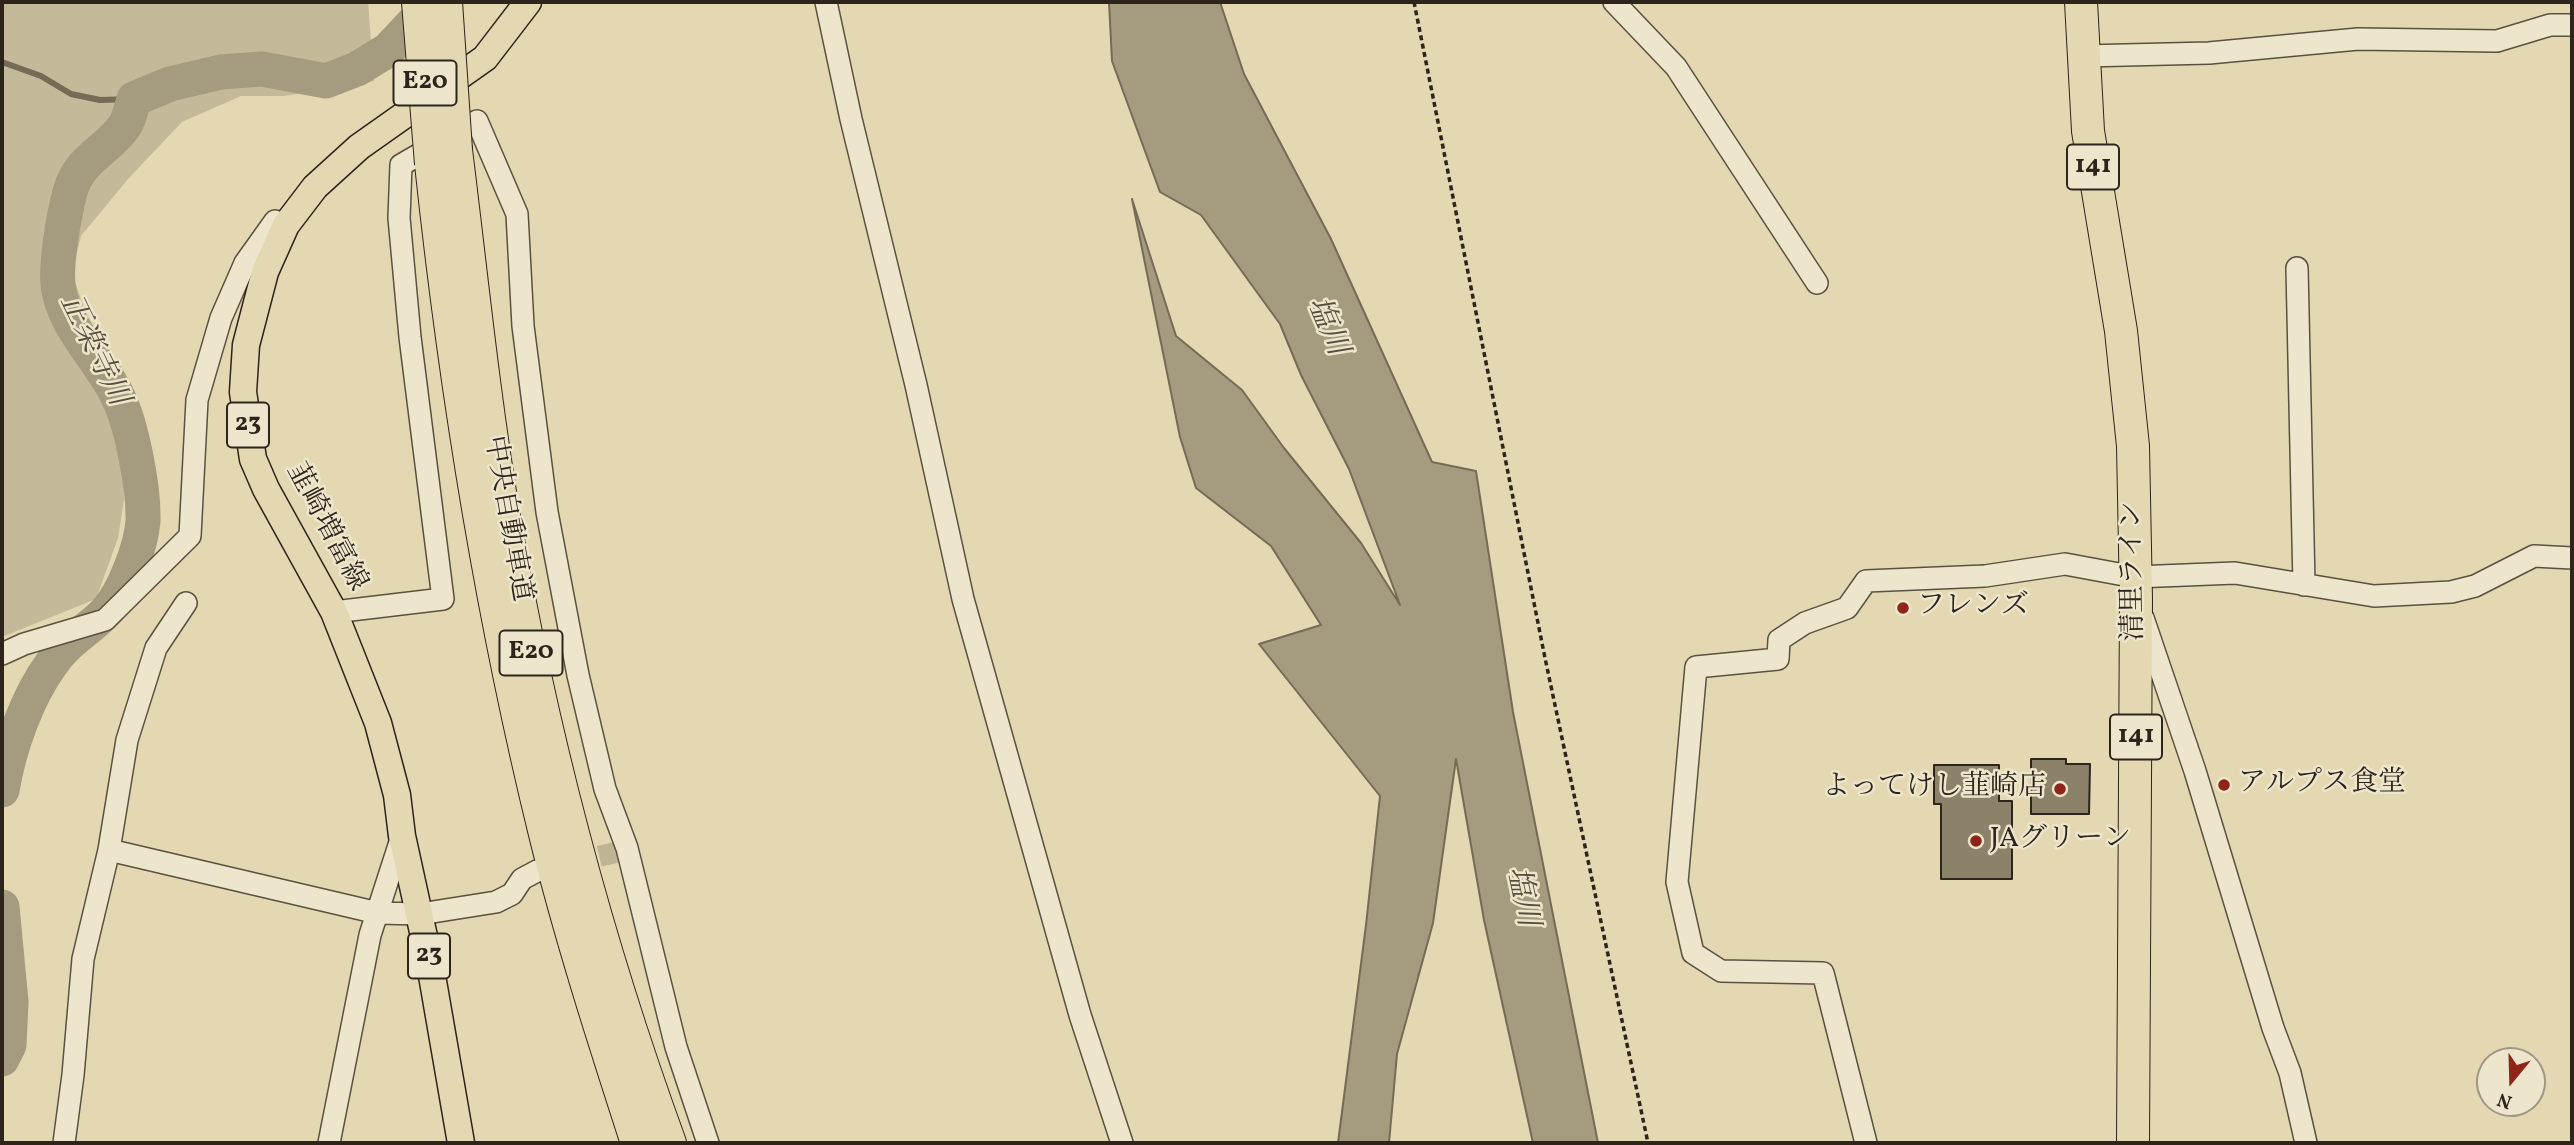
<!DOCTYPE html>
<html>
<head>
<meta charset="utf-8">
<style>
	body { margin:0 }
	#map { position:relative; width:2574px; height:1145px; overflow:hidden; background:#e3d8b1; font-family:Vollkorn,serif }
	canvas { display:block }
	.frame { position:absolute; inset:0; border:4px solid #2d241b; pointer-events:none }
	.north { position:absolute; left:2476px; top:1047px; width:70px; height:70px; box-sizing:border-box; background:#ede6cc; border:2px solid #a09885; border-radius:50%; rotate:199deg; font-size:19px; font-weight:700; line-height:28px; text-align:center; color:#2d241b }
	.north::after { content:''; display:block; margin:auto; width:24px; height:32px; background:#8f2418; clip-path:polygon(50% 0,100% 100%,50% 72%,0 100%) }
</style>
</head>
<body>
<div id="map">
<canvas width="2574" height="1145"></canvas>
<div class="frame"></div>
<div class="north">N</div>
</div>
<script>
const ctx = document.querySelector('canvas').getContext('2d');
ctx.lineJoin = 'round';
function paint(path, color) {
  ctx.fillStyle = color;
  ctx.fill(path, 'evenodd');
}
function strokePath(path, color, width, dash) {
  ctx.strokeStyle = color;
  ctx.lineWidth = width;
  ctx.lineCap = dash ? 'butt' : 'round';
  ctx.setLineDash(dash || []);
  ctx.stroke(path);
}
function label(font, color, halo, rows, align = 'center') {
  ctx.font = font + ' Vollkorn,"Noto Serif JP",serif';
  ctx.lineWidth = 5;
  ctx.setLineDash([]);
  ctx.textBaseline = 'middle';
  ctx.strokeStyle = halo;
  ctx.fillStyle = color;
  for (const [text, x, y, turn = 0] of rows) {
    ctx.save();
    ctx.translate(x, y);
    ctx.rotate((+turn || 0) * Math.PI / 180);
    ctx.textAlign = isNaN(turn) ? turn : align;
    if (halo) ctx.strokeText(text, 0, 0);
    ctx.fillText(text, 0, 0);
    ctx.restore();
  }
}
paint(new Path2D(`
	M2 2H368L374 81 284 96H241L182 122 128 179 81 236 72 273 88 319 105 353 124 461V500L118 538 96 599 2 637Z`), '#c4b998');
const water = new Path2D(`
	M1109 2H1220L1244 74 1331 239 1432 462 1476 471 1513 712 1598 1143H1533L1484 920 1456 759 1433 923 1397 1054 1389 1143H1338L1366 925 1380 796 1259 644 1321 625 1271 546 1196 488 1180 437 1132 199 1176 336 1242 390 1284 448 1361 543 1400 605 1349 469 1301 375 1280 324 1201 215 1160 192 1112 61Z`);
paint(water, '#a59b7e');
strokePath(water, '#756b56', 2);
strokePath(new Path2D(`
	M2 62 41 76 71 94 100 100 134 99`), '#756b56', 6);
strokePath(new Path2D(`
	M2 790C9 748 27 697 52 663 66 642 88 630 105 613 124 593 141 547 143 521 144 489 132 425 118 397 101 361 67 331 59 291 54 269 64 215 70 192 79 159 105 152 123 128 129 121 131 108 134 99L170 84 221 72 262 69 326 81 357 69 388 50 433 2
	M2 907 11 1002 9 1045 2 1059`), '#a59b7e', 35);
const building = new Path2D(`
	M2031 759H2066V764H2090L2089 814H2031Z
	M1934 765H1999V801H2012V879H1941V804H1934Z`);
paint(building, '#8c8269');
strokePath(building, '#2d241b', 2);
strokePath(new Path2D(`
	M569 863 618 852`), '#bfb493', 21, [21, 10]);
const minor = new Path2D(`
	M826 2 851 119 916 385 963 599 1080 1015 1122 1143
	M1614 2 1676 67 1817 283
	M2084 56 2209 53 2358 39 2497 41 2550 25H2572
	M2297 268 2304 585
	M334 612 443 599 410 337 399 218 401 165 477 121 517 214 523 326 547 512 578 675 605 789 627 848 676 1047 708 1143
	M2143 618 2195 771 2273 1028 2290 1073 2306 1143
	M2 654 24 644 105 620 190 536 197 400 221 318 245 263 275 221 286 225
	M109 850 127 740 156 648 186 603
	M64 1143 73 1075 83 959 109 850 378 913 420 914 496 902 512 894 522 879 537 871
	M329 1143 370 935 402 836
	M1866 1143 1823 973 1721 971 1693 953 1677 882 1696 667 1778 659 1779 640 1805 623 1847 608 1866 581 1985 576 2065 564 2135 577 2235 573 2374 596 2451 592 2475 586 2534 556 2572 558`);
const major = new Path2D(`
	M461 1143 430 964 402 836 397 795 378 723 334 612 266 489 253 459 243 392 246 345 265 272 286 225 315 187 359 147 485 58 528 2`);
const highway = new Path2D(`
	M2081 2 2088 131 2121 331 2133 446 2136 599 2133 1143
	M456 150C471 270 483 391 503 511 540 726 595 938 670 1143
	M431 164C455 389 491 614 545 834 571 939 604 1041 637 1143`);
strokePath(minor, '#5a5140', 24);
strokePath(major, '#2d241b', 29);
strokePath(highway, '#2d241b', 34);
strokePath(new Path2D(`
	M1414 2 1545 658 1648 1143`), '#2d241b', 3.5, [5, 3.5]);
strokePath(minor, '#ede6cc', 21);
strokePath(major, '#e3d8b1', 26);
strokePath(highway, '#e3d8b1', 32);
const highwayBridge = new Path2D(`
	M418 2 431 164
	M446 2 456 150`);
strokePath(highwayBridge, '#2d241b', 34, []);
strokePath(highwayBridge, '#e3d8b1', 32);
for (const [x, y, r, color] of [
	[1903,608,7,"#8f2418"],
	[2224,785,7,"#8f2418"],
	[2060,789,7,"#8f2418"],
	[1976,841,7,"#8f2418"]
]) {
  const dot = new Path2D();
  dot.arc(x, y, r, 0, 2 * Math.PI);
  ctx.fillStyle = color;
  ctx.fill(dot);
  strokePath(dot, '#ede6cc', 2.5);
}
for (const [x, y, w] of [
	[425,83,63],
	[2093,167,52],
	[248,425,42],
	[531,653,63],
	[2136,737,52],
	[429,956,42]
]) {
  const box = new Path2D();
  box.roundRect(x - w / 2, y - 22.5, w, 45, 5);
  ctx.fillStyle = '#ede6cc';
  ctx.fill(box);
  strokePath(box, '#2d241b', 2);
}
label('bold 26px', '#2d241b', null, [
	["E20",425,83],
	["141",2093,167],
	["23",248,425],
	["E20",531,653],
	["141",2136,737],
	["23",429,956]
]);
label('28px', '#2d241b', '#ede6cc', [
	["中央自動車道",506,519,80],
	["韮崎増富線",325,528,62],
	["清里ライン",2135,571,-91]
]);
label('28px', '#2d241b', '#ede6cc', [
	["フレンズ",1917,608],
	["アルプス食堂",2238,785],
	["よってけし韮崎店",2046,789,"right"],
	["JAグリーン",1990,841]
], 'left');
label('italic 30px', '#574e3e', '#ede6cc', [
	["塩川",1325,327,67],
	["正楽寺川",92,351,64],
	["塩川",1520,897,78]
]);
</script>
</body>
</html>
